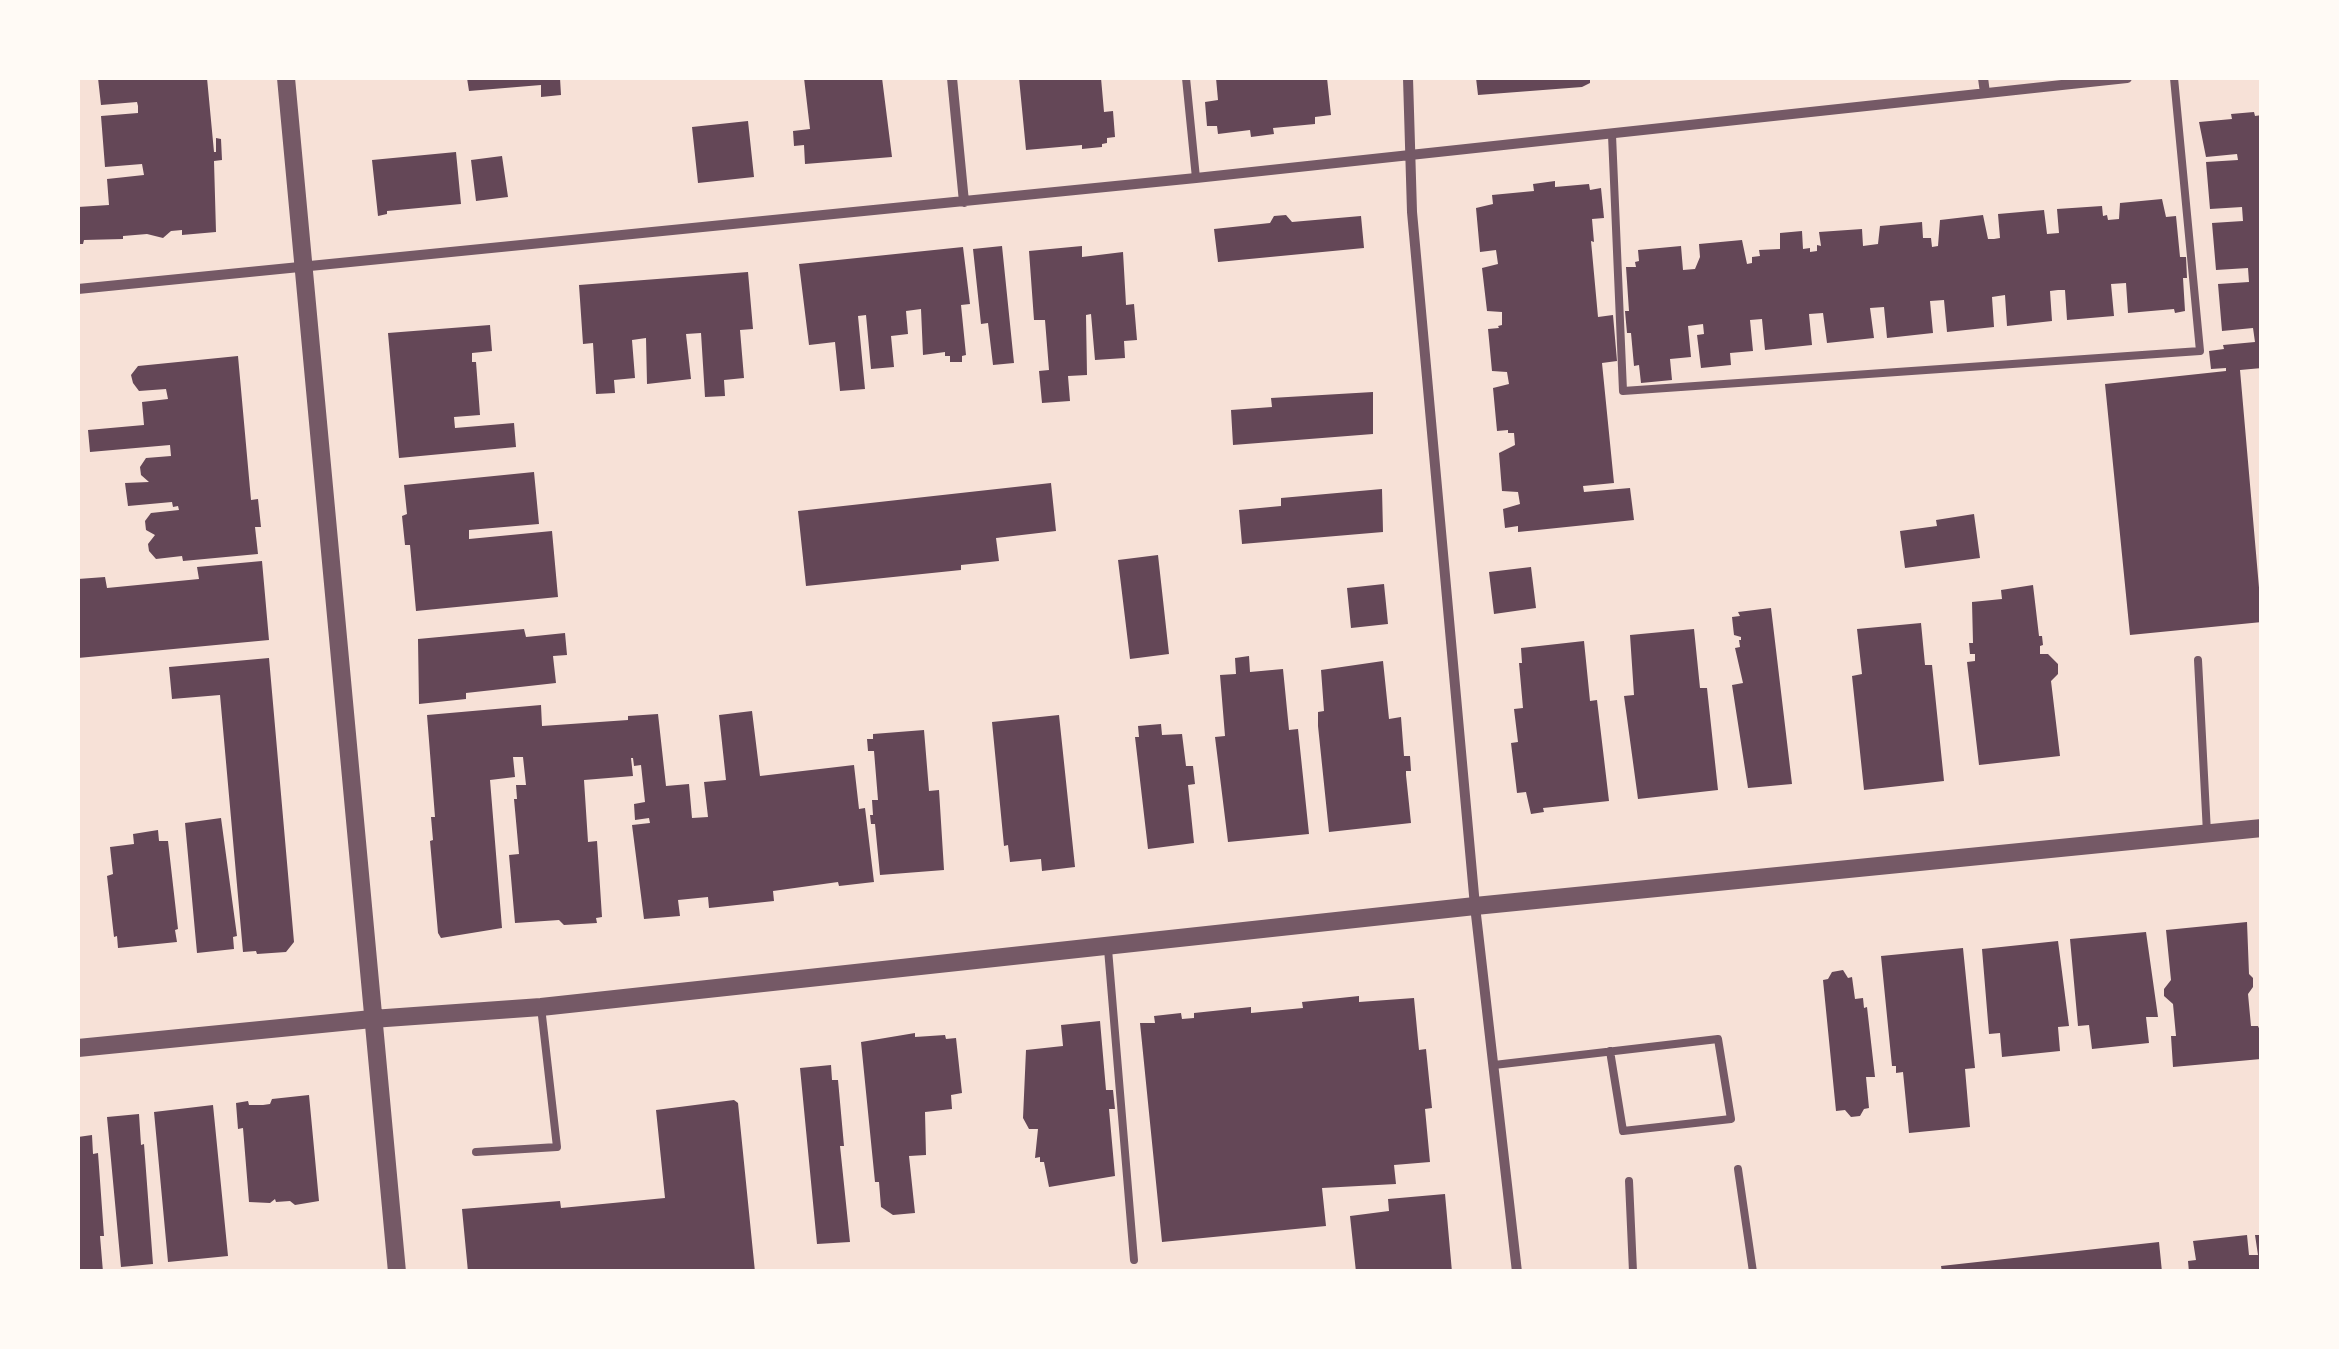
<!DOCTYPE html>
<html>
<head>
<meta charset="utf-8">
<style>
	body { margin:0 }
	#map { position:relative; width:2339px; height:1349px; overflow:hidden; background:#f7e1d7; font-family:Signika,sans-serif }
	canvas { display:block }
	.frame { position:absolute; inset:0; border:80px solid #fffaf5; pointer-events:none }
</style>
</head>
<body>
<div id="map">
<canvas width="2339" height="1349"></canvas>
<div class="frame"></div>
</div>
<script>
const ctx = document.querySelector('canvas').getContext('2d');
ctx.lineJoin = 'round';
function paint(path, color) {
  ctx.fillStyle = color;
  ctx.fill(path, 'evenodd');
}
function strokePath(path, color, width, dash) {
  ctx.strokeStyle = color;
  ctx.lineWidth = width;
  ctx.lineCap = dash ? 'butt' : 'round';
  ctx.setLineDash(dash || []);
  ctx.stroke(path);
}
paint(new Path2D(`
	M98 78H207L214 152H216V138L221 139 222 160 214 161 216 232 182 235V230L171 231 163 238 147 234 123 236V239L84 240 83 244H78V207L109 205 107 179 144 175 142 164 105 167 101 116 138 113V106L137 102 101 105Z
	M467 78H560L561 95 541 97V85L469 91Z
	M804 78H882L892 157 805 164 804 145 794 146 793 131 810 129Z
	M1019 78H1101L1104 112 1113 111 1115 137 1107 138V143L1102 144V147L1082 149V145L1026 150Z
	M1216 78H1327L1331 115 1315 117V124L1273 128 1274 134 1251 137 1250 130 1218 134 1217 126H1207L1205 102 1218 100Z
	M1476 78H1590V83L1582 87 1478 95Z
	M2254 112 2255 116 2262 115V368L2240 370 2262 622 2130 635 2105 384 2226 371V368L2211 369 2209 351 2224 349 2223 345 2255 342 2253 328 2222 331 2218 284 2249 282 2248 268 2216 270 2212 223 2243 221 2242 207 2210 209 2206 162 2238 160 2237 154 2206 157 2199 122 2232 119 2231 114Z
	M748 121 754 177 698 183 692 127Z
	M456 152 461 204 387 211V214L378 216 372 160Z
	M502 156 508 197 476 201 471 160Z
	M1555 181V187L1589 184 1590 190 1601 188 1604 218 1592 219 1594 242 1591 241 1598 317 1613 315 1617 361 1602 363 1614 483 1583 486 1584 492 1630 488 1634 520 1518 532V526L1505 528 1503 509 1520 504 1518 492 1502 491 1499 453 1515 445 1514 433H1508V430L1497 431 1493 388 1509 384 1507 372 1492 371 1488 329 1499 328 1498 326 1502 325V312L1487 311 1482 268 1498 264 1496 250 1480 252 1476 208 1493 204 1492 195 1534 191 1533 184Z
	M2162 199 2166 217 2176 216 2180 257H2186L2187 278H2183L2185 311 2175 313 2174 309 2128 313 2126 283 2111 284 2114 316 2067 320 2065 290H2058L2050 291 2052 321 2007 326 2005 295 1992 297 1994 327 1947 332 1944 300 1930 301 1933 333 1887 338 1884 307 1870 308 1874 338 1827 343 1823 313 1809 314 1812 345 1765 350 1762 319 1750 320 1753 351 1730 353 1731 365 1701 368 1697 335 1704 334 1703 324 1688 326 1691 357 1670 359 1672 380 1641 383 1639 365 1634 366 1631 333H1627L1625 311H1629L1626 267H1636L1635 262 1639 261 1638 250 1681 246 1683 270 1695 269 1700 257 1699 244 1742 240 1747 264 1752 263V257L1760 256 1759 250 1780 249V233L1802 231 1803 249 1810 248V252L1817 251V245L1821 246 1819 232 1862 229 1863 246 1878 244 1880 226 1922 222 1923 238H1931L1932 247 1938 246 1940 220 1983 215 1988 239H1994L2000 238 1998 214 2044 210 2047 234 2059 233 2057 209 2102 206 2103 216 2107 215 2108 220 2119 219 2120 203Z
	M1286 215 1292 222 1361 216 1364 248 1218 262 1214 229 1270 223 1274 216Z
	M1002 246 1014 363 993 365 988 323 981 324 973 249Z
	M1082 246V257L1123 252 1126 305 1134 304 1137 340 1124 341 1125 358 1095 360 1091 314 1086 315 1087 375 1068 376 1070 401 1042 403 1039 371 1049 370 1045 320H1034L1029 251Z
	M963 247 970 304 961 305 966 355 962 356V362H950V356H945V352L923 355 921 309 906 311 908 334 891 336 894 367 871 369 866 315 858 316 865 389 840 391 835 342 809 345 799 264Z
	M748 272 753 329 740 330 744 378 724 380 725 396 705 397 701 333 686 334 691 379 647 384 646 338 632 340 635 378 614 380 615 393 596 394 593 343 583 344 579 285Z
	M490 325 492 351 472 353V362H476L480 415 454 417 455 428 514 423 516 447 399 458 388 333Z
	M238 356 251 500 258 499 261 527H255L258 554 183 561 182 556 156 559 149 551 148 544 155 535 146 530 145 521 151 513 179 510 178 506 173 507 172 502 128 506 125 483 149 482 141 475 140 467 146 458 171 456 170 445 90 452 88 430 144 425 142 402 168 399 166 389 139 391 133 383 131 375 138 366Z
	M1373 392V434L1233 445 1231 410 1272 407 1271 398Z
	M534 472 539 524 469 530V539L552 531 558 597 416 611 410 545H405L402 516 407 514 404 485Z
	M1051 483 1056 531 996 538 999 561 961 565V570L806 586 798 511Z
	M1382 489 1383 532 1242 544 1239 510 1281 506V498Z
	M1974 514 1980 558 1905 568 1900 531 1937 526 1936 520Z
	M1158 555 1169 654 1130 659 1118 560Z
	M262 561 269 640 78 658V579L105 577 107 588 199 579 197 567Z
	M1531 567 1536 608 1494 614 1489 572Z
	M1384 584 1388 624 1351 628 1347 588Z
	M2033 585 2039 636H2042L2043 645 2040 646V654H2048L2058 664V674L2051 681 2060 756 1979 765 1967 662 1975 661V654H1970L1969 643H1973L1972 602 2002 599 2001 590Z
	M1771 608 1792 784 1748 788 1732 685 1743 683 1735 648 1740 647 1739 640H1741V637L1734 635 1732 617 1740 616 1738 612Z
	M1921 623 1925 665H1932L1944 781 1864 790 1852 676 1862 674 1857 629Z
	M524 629 526 637 565 633 567 655 553 656 556 683 466 693V699L419 704 418 639Z
	M1694 629 1700 688H1707L1718 790 1638 799 1624 696 1634 695 1630 635Z
	M1584 641 1590 701 1597 700 1609 801 1543 808 1544 812 1531 814 1526 792 1517 793 1511 743 1518 742 1514 709 1523 708 1519 663H1522L1521 648Z
	M1249 656 1250 672 1283 669 1289 730 1298 729 1309 834 1228 842 1215 737 1225 736 1220 675 1236 674 1235 658Z
	M269 658 294 942 286 952 257 954 256 951 243 952 220 695 172 699 169 667Z
	M1383 661 1389 719 1401 717 1404 756H1410L1411 771H1406V775L1411 823 1329 832 1318 726V712L1324 711 1321 670Z
	M541 705 542 726 628 720V716L658 714 666 786 689 784 692 818 708 817 704 782 726 780 719 715 752 711 760 776 854 765 859 809 865 808 874 882 839 886 838 882 773 891 774 901 709 908 708 897 678 900 680 916 644 919 632 825 650 823 649 818 635 820 634 804 645 802 641 765 634 766 633 758H631L633 776 584 780 588 842 597 841 602 917 596 918 597 923 564 925 559 920 515 923 509 855 519 854 514 799H517L516 785H526L523 757H513L515 777 490 780 502 928 441 938 438 933 430 841 433 840 431 817H435L427 715Z
	M1059 715 1075 867 1042 871 1041 859 1010 862 1008 845 1004 846 992 722Z
	M1161 724 1162 735 1182 734 1186 766H1193L1195 784 1188 785 1194 843 1148 849 1135 737H1139L1138 726Z
	M924 730 929 791 939 790 944 870 880 875 875 824H871L870 815H873L872 800H878L874 751H868L867 739H873V734Z
	M221 818 237 936 233 937 234 949 197 953 185 823Z
	M158 830 159 841H168L178 929 175 930 177 942 118 948 117 936 114 937 107 876 113 874 110 847 134 844 133 834Z
	M2247 922 2249 974 2253 978V987L2248 994 2251 1026H2258L2262 1035 2261 1059 2173 1067 2171 1036H2176L2173 1004 2164 996V989L2171 980 2166 930Z
	M2146 932 2158 1017H2146L2149 1043 2092 1049 2089 1025 2078 1026 2070 939Z
	M2058 941 2069 1026 2058 1027 2060 1051 2002 1057 2000 1033 1989 1034 1982 949Z
	M1963 948 1975 1068 1965 1069 1970 1127 1909 1133 1903 1072 1896 1073V1066H1892L1881 956Z
	M1843 970 1848 978 1852 977 1855 999 1863 998 1864 1008 1867 1007 1875 1077H1866L1869 1108 1864 1109 1860 1116 1851 1117 1845 1110 1836 1111 1823 980 1828 979 1832 972Z
	M1359 996V1002L1414 998 1419 1050 1426 1049 1432 1108 1425 1109 1430 1162 1394 1165 1396 1184 1322 1188 1326 1226 1162 1242 1140 1023H1155L1154 1016 1181 1013 1182 1019 1194 1018V1013L1251 1007V1013L1303 1008 1302 1002Z
	M1100 1021 1106 1090H1113L1115 1109H1109L1115 1176 1049 1187 1044 1162H1040V1157L1035 1158 1038 1129H1029L1023 1118 1026 1050 1063 1046 1061 1025Z
	M915 1033V1037L945 1035 946 1039 956 1038 962 1093 951 1095 952 1109 925 1112 926 1155 909 1156 915 1213 893 1215 881 1207 879 1182H875L861 1042Z
	M831 1065 832 1080H838L844 1146H840L850 1242 817 1244 800 1068Z
	M309 1095 319 1201 295 1205 290 1201 276 1202 275 1199 270 1203 249 1202 243 1128 238 1129 236 1103 248 1101 249 1105H263L270 1104 272 1099Z
	M734 1100 738 1103 755 1272H468L462 1209 560 1201 561 1208 665 1198 656 1110Z
	M213 1105 228 1256 168 1262 154 1112Z
	M139 1114 141 1145 144 1144 153 1264 121 1267 107 1117Z
	M92 1135 93 1154 98 1153 104 1236H100L103 1272H78V1137Z
	M1445 1194 1452 1272H1356L1350 1216 1389 1211 1388 1199Z
	M2247 1235 2249 1255H2258L2255 1235H2262V1272H2189L2188 1261 2196 1260 2193 1241Z
	M2159 1242 2162 1272H1942L1941 1266Z`), '#644757');
strokePath(new Path2D(`
	M1186 78 1196 178
	M1612 135 1623 391 2200 351 2174 78
	M2198 660 2207 833
	M1108 949 1134 1260
	M1494 1065 1718 1039 1731 1119 1623 1131 1610 1051
	M476 1152 557 1147 541 1007
	M1738 1169 1753 1272
	M1629 1181 1633 1272`), '#755966', 8);
strokePath(new Path2D(`
	M952 78 964 202
	M1408 78 1412 212 1475 906 1517 1272
	M1983 78 1985 93
	M78 289 1196 178 2127 78`), '#755966', 10);
strokePath(new Path2D(`
	M286 78 397 1272
	M78 1048 372 1019 541 1007 1475 906 2262 828`), '#755966', 18);
</script>
</body>
</html>
